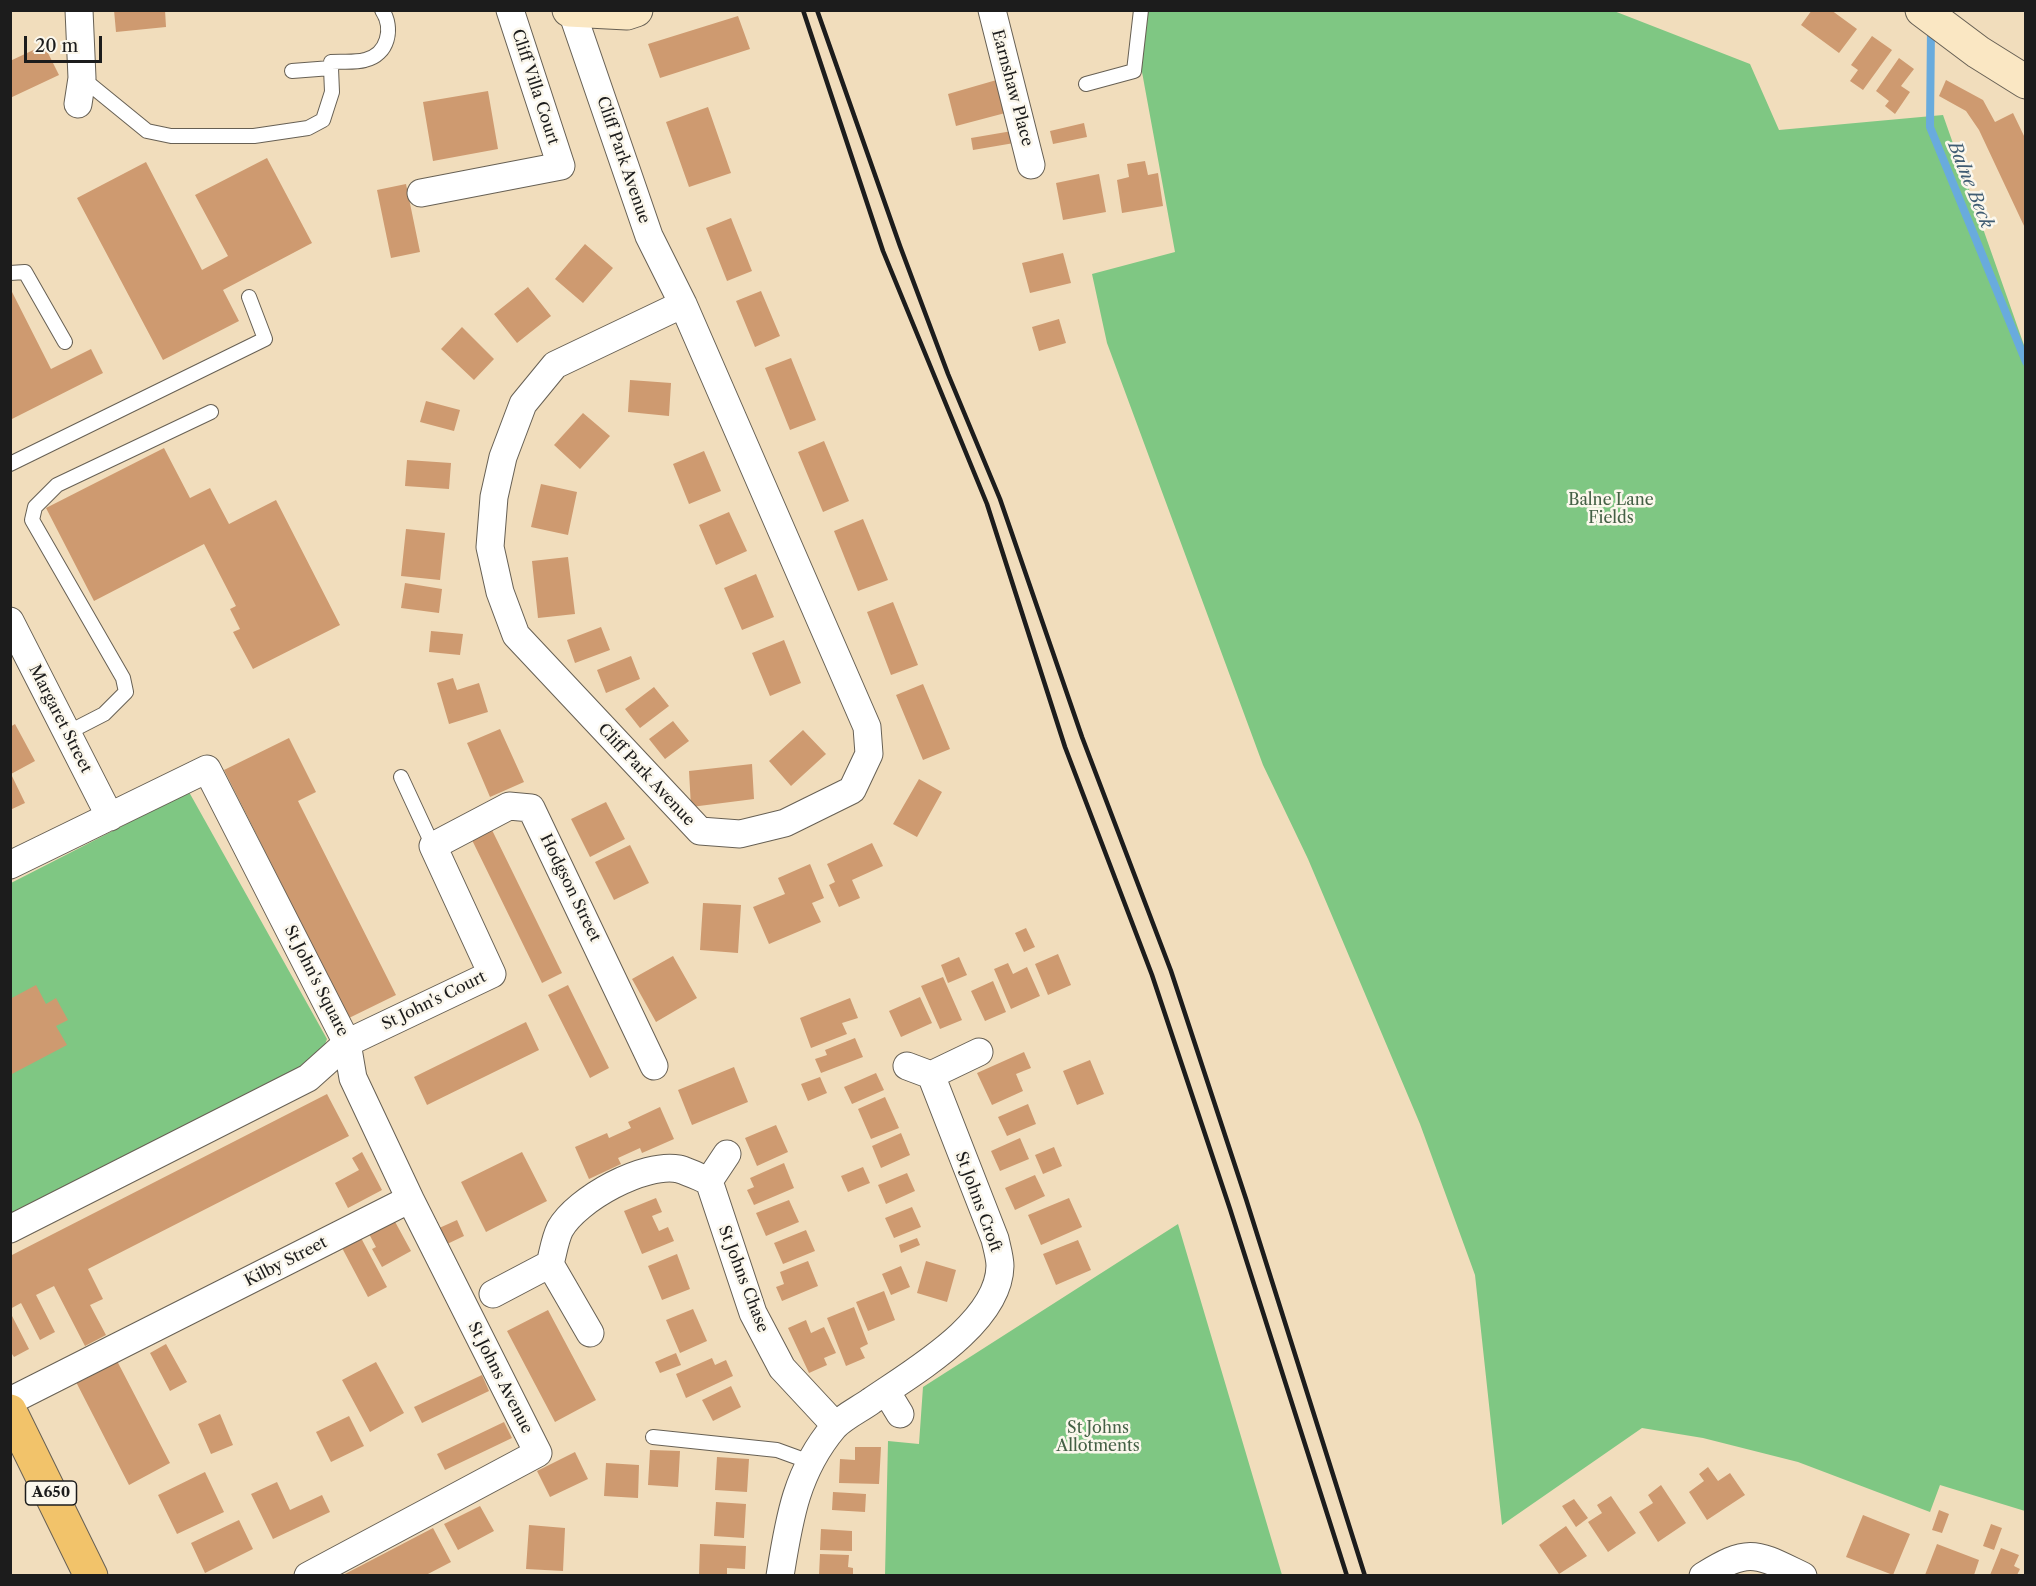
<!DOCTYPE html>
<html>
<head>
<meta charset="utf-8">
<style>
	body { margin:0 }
	#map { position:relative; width:2036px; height:1586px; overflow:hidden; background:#f1ddbc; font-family:"Libre Caslon Text",serif }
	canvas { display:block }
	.frame { position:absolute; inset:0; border:12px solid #1c1c1c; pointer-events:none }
	.scale { position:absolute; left:24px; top:36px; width:78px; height:27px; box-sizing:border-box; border:3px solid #1c1c1c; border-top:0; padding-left:8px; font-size:18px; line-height:21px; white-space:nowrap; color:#1c1c1c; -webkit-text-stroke:4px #fbf7ec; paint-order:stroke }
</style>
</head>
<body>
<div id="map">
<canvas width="2036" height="1586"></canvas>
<div class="frame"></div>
<div class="scale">20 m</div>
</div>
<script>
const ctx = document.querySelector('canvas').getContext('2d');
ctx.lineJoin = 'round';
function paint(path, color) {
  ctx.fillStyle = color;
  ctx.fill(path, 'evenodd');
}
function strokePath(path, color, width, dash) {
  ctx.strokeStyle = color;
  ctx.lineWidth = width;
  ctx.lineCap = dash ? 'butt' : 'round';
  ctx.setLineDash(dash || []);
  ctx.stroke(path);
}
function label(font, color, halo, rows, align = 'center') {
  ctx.font = font + ' "Libre Caslon Text",serif';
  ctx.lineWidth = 5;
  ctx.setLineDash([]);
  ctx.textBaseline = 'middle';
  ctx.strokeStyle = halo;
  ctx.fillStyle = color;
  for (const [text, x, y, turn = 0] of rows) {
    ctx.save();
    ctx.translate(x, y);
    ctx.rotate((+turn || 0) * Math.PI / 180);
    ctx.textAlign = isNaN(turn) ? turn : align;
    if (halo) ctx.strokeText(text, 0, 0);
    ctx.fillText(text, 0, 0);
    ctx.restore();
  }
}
paint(new Path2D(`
	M1137 11H1614L1750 64 1779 130 1943 115 2025 348V1511L1940 1485 1930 1512 1798 1462 1703 1438 1642 1428 1502 1525 1475 1275 1420 1124 1308 859 1263 765 1107 343 1092 274 1175 252 1142 72Z
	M189 792 327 1039 322 1052 310 1063 11 1217V883Z
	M1178 1224 1282 1575H885L888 1441 919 1444 923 1387Z`), '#7fc783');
strokePath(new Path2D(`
	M1931 28 1930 127 2026 362`), '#69abdd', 8);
paint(new Path2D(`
	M114 10H165L166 27 116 32Z
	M1812 10H1831L1857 29 1839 53 1801 25Z
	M738 16 750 49 660 78 648 44Z
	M1872 36 1892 50 1863 90 1850 81 1858 70 1851 65Z
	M44 45 59 75 10 98V61Z
	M1899 58 1914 69 1901 86 1910 92 1895 114 1885 106 1889 101 1876 91Z
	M1000 79 1009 112 956 126 948 94Z
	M1946 80 1983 100 1995 122 2013 113 2025 138V228L1979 130 1966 111 1939 96Z
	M488 91 498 149 433 161 423 102Z
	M708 107 731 173 689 187 666 122Z
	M1084 123 1087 137 1053 144 1050 131Z
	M1018 130 1020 142 973 150 971 138Z
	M267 158 312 243 223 290 239 321 163 360 77 198 146 162 202 270 228 256 195 195Z
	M1145 161 1148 175 1158 173 1163 206 1122 213 1117 180 1129 177 1127 164Z
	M1099 174 1106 212 1063 220 1056 183Z
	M406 184 420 252 391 258 377 190Z
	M731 218 752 271 727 281 706 228Z
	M585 244 613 268 583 303 555 279Z
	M1063 253 1071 283 1030 293 1022 263Z
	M528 287 551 316 517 343 494 314Z
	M10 288 51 369 91 349 103 373 10 420Z
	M761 291 780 336 755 347 736 301Z
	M1059 319 1066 343 1039 351 1032 327Z
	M462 327 494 359 474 380 441 349Z
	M791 358 816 420 790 430 765 368Z
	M630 380 671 383 669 416 628 412Z
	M426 401 460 410 454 431 420 422Z
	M583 413 610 436 580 469 554 445Z
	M824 441 849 501 823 512 798 452Z
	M164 448 190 498 210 488 229 524 276 500 340 625 253 669 233 632 240 629 230 609 236 606 204 544 94 601 46 508Z
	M704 451 721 491 689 504 673 464Z
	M407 460 451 463 449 489 405 486Z
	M541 484 577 492 568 535 531 527Z
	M729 512 747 551 716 565 699 525Z
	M863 519 888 580 858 591 834 531Z
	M406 529 445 533 440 580 401 576Z
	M568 557 575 614 538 618 532 561Z
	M756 574 774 617 742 630 724 588Z
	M405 583 442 589 439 613 401 608Z
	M893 602 918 665 891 675 867 612Z
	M601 627 610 650 575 663 567 640Z
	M431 631 463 634 460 655 429 652Z
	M784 640 801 683 770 696 752 653Z
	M631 656 640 679 606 693 597 670Z
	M453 678 457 690 479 683 488 712 449 724 437 683Z
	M923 684 950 749 923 760 896 695Z
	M654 687 669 706 640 728 625 709Z
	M673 721 689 741 665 759 649 739Z
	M15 724 35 761 11 774 25 803 10 810V727Z
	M500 729 524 782 490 797 467 743Z
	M803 730 826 754 791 786 769 761Z
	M289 738 316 792 298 801 396 995 349 1018 224 770Z
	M752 764 754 799 691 807 689 771Z
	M919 779 942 792 917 837 893 824Z
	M606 802 625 839 590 857 571 819Z
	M492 830 562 973 542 983 472 840Z
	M872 843 883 866 852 880 860 898 839 907 829 885 835 882 827 864Z
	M630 845 649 883 614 900 595 862Z
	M810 864 824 898 812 903 821 922 769 944 753 907 785 894 778 878Z
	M703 903 741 905 738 953 700 950Z
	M1026 928 1035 947 1024 952 1015 933Z
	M1058 954 1071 985 1048 995 1035 964Z
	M673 956 697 998 656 1022 632 979Z
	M959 957 967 975 948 983 941 965Z
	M1008 963 1013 974 1027 967 1040 996 1011 1009 994 969Z
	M943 977 962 1020 940 1029 921 986Z
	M993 981 1006 1012 985 1021 971 991Z
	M36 985 46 1004 56 998 68 1020 56 1026 67 1045 10 1075V999Z
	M568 985 609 1068 590 1078 548 995Z
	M920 997 932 1023 901 1037 889 1011Z
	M850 998 858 1018 842 1023 847 1034 811 1048 800 1018Z
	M526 1022 539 1050 427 1105 414 1077Z
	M855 1038 863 1057 821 1073 815 1059 827 1055 825 1050Z
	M1024 1052 1031 1068 1016 1074 1023 1091 992 1105 977 1073Z
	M1090 1060 1104 1094 1077 1105 1063 1071Z
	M734 1067 748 1102 692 1125 678 1090Z
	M876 1073 884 1090 852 1104 844 1087Z
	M820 1077 827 1093 808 1101 801 1084Z
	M327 1094 349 1136 88 1269 103 1299 90 1305 106 1335 85 1346 54 1286 36 1295 55 1332 40 1340 21 1303 10 1309V1256Z
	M885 1097 899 1128 871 1139 858 1109Z
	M1028 1104 1036 1124 1007 1136 998 1117Z
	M660 1107 674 1139 642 1153 640 1148 618 1158 621 1164 589 1179 575 1147 607 1133 609 1138 631 1128 628 1122Z
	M776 1125 788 1152 757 1166 745 1138Z
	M901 1133 910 1155 881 1168 872 1146Z
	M1020 1138 1029 1159 1000 1171 991 1151Z
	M1054 1147 1062 1166 1043 1174 1035 1155Z
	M362 1152 382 1190 348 1208 335 1183 359 1170 352 1158Z
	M522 1152 547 1201 486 1232 461 1182Z
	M784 1163 794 1188 754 1205 747 1190 754 1187 750 1178Z
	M863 1167 870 1183 848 1192 841 1176Z
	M907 1173 915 1191 886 1204 878 1185Z
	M1035 1175 1045 1196 1015 1210 1005 1188Z
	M656 1198 662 1212 652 1216 659 1231 668 1227 674 1241 642 1254 624 1211Z
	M1069 1198 1082 1227 1041 1245 1028 1215Z
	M789 1200 799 1222 766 1236 756 1213Z
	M912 1207 921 1227 894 1238 885 1218Z
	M393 1218 411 1251 382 1267 372 1249 376 1247 368 1232Z
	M457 1220 464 1236 445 1245 437 1229Z
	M806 1230 815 1251 783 1264 774 1243Z
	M360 1236 387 1287 368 1297 341 1246Z
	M917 1238 920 1245 901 1253 899 1245Z
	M1078 1240 1091 1270 1056 1285 1043 1254Z
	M677 1254 690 1289 662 1300 648 1266Z
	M808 1261 818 1286 782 1301 776 1287 784 1284 780 1272Z
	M926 1261 956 1270 947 1302 917 1293Z
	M901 1266 910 1287 891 1295 882 1274Z
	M884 1291 895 1320 868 1331 856 1302Z
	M854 1307 868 1344 860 1348 865 1358 846 1366 827 1318Z
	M693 1309 707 1341 680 1353 666 1320Z
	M548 1310 596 1400 555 1422 507 1331Z
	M10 1312 29 1349 14 1357 10 1351Z
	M806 1320 811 1333 824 1327 836 1353 824 1358 827 1365 809 1373 788 1328Z
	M166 1344 187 1382 170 1391 150 1353Z
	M676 1353 681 1365 660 1373 655 1362Z
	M712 1358 715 1365 726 1360 733 1376 686 1398 676 1374Z
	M116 1359 170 1463 129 1485 75 1380Z
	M376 1362 404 1413 370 1432 342 1380Z
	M482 1375 489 1391 422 1423 414 1407Z
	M731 1386 741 1407 713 1421 702 1400Z
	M220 1414 233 1445 211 1454 198 1424Z
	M349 1416 364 1446 331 1462 316 1432Z
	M504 1422 512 1438 445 1470 437 1454Z
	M855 1447H881L879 1484 839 1483 840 1459 855 1460Z
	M650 1450 680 1451 678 1487 648 1485Z
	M575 1452 588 1479 550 1497 537 1471Z
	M717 1457 749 1459 747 1492 715 1490Z
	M606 1463 639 1465 638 1498 604 1496Z
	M1708 1467 1718 1481 1730 1473 1745 1495 1707 1520 1689 1492 1704 1481 1699 1474Z
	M205 1472 224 1512 177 1534 158 1495Z
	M277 1482 290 1510 322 1495 330 1512 273 1539 251 1494Z
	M1661 1485 1686 1523 1658 1542 1639 1512 1653 1503 1648 1495Z
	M833 1492 866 1494 865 1512 832 1510Z
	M1611 1496 1636 1533 1608 1552 1588 1522 1602 1513 1597 1505Z
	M1574 1499 1588 1518 1576 1527 1562 1506Z
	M716 1502 746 1504 744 1538 714 1536Z
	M480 1506 494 1531 458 1550 444 1524Z
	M1939 1510 1949 1514 1942 1533 1932 1530Z
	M1863 1515 1910 1534 1893 1575 1846 1557Z
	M239 1520 253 1549 205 1573 191 1543Z
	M1991 1524 2002 1528 1994 1550 1983 1546Z
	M529 1525 565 1528 563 1571 526 1569Z
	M1566 1526 1587 1556 1559 1574 1539 1545Z
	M433 1528 451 1562 426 1575H343Z
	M821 1529 852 1531V1551L820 1550Z
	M700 1544 746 1546 745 1569 727 1568V1575H699Z
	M1937 1544 1979 1560 1974 1575H1925Z
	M2001 1548 2019 1555 2014 1566 2020 1569 2017 1575H1990Z
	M820 1554 849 1555 848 1567 853 1568V1575H819Z`), '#ce9a70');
const lane = new Path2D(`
	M331 62C341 61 354 63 365 60 388 55 394 28 382 10
	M82 78 147 131 171 136H254L308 128 323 120 332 92 331 68 292 71
	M1086 84 1134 71 1141 10
	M10 273 25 272 65 342
	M10 464 265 339 249 297
	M67 733 104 714 126 692 123 678 32 520 35 507 57 485 211 412
	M401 777 433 846
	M653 1437 777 1450 810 1462`);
const street = new Path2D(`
	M992 10 1031 165
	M572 12 649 236 683 304 867 727 869 754 852 790 785 823 740 834 700 831 516 635 500 592 490 547 494 497 503 457 523 404 555 365 683 304
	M78 104 82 78 79 10
	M421 193 561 166 510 10
	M10 621 110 817
	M10 865 207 769 347 1043 353 1078 410 1199 10 1401
	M907 1066 931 1075 979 1052
	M709 1181 727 1154
	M10 1229 308 1078 347 1043 492 974 433 846 509 806 531 808 654 1066
	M550 1264C553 1253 555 1239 560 1229 577 1199 644 1162 679 1169 689 1172 699 1177 709 1181L753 1313 782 1368 835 1425
	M493 1294 550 1264 590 1333
	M886 1391 900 1414
	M308 1576 538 1453 410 1199
	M780 1576C789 1520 796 1472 834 1427 843 1417 860 1409 871 1401 913 1372 999 1323 1000 1266 1000 1258 997 1248 995 1239L931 1075
	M1703 1576C1750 1547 1755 1553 1803 1576`);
const secondary = new Path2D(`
	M569 10 627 13 636 10
	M1922 10 1978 52 2026 82`);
const primary = new Path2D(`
	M10 1411 91 1576`);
strokePath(lane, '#676054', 16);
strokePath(street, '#676054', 29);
strokePath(secondary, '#676054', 35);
strokePath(primary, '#676054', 35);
strokePath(lane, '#fff', 14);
strokePath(street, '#fff', 27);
strokePath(secondary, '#fae7c3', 33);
strokePath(primary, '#f2c36a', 33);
strokePath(new Path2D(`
	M803 10 883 251 987 504 1065 747 1152 975 1230 1209 1347 1576
	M817 10 900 246 948 374 1000 499 1082 737 1171 971 1246 1199 1365 1576`), '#1c1c1c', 4.5);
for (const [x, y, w] of [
	[51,1493,51]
]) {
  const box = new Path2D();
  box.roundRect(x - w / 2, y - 12, w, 24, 4.5);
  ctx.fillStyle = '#fbf7ec';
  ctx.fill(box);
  strokePath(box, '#1c1c1c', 1.5);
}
label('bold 15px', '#1c1c1c', null, [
	["A650",51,1493]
]);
label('16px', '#1c1c1c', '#fbf7ec', [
	["Cliff Villa Court",535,87,72],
	["Earnshaw Place",1012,88,75],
	["Cliff Park Avenue",623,160,71],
	["Margaret Street",60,719,63],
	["Cliff Park Avenue",646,775,47],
	["Hodgson Street",570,888,64],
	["St John's Square",316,981,63],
	["St John's Court",434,1001,-26],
	["St Johns Croft",978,1202,70],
	["Kilby Street",286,1262,-27],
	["St Johns Chase",743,1279,69],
	["St Johns Avenue",500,1378,63]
]);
label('16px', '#446045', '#fbf7ec', [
	["Balne Lane",1611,500],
	["Fields",1611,518],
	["St Johns",1098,1428],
	["Allotments",1098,1446]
]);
label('italic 18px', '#3f5c73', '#fbf7ec', [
	["Balne Beck",1970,185,68]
]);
</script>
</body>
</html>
